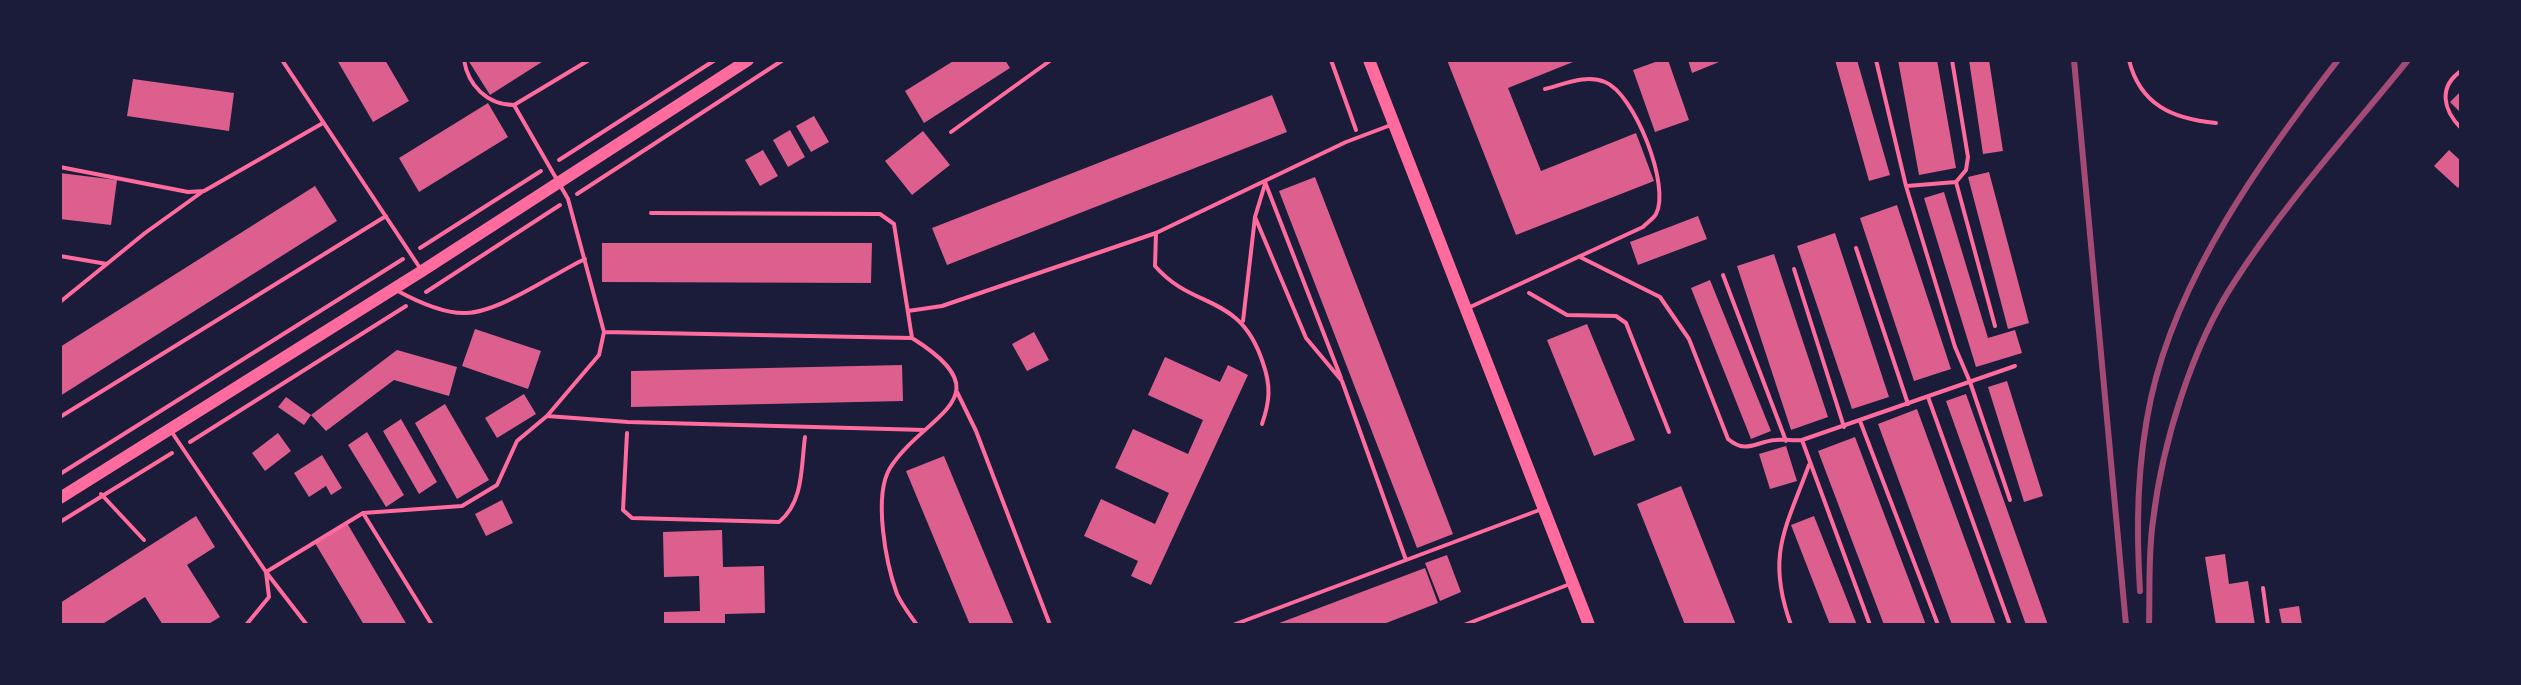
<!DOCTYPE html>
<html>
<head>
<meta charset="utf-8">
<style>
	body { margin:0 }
	#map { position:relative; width:2521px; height:685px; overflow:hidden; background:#1b1b3a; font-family:Roboto,sans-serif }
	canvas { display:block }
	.frame { position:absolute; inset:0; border:62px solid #1b1b3a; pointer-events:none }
</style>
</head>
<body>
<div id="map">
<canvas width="2521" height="685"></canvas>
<div class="frame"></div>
</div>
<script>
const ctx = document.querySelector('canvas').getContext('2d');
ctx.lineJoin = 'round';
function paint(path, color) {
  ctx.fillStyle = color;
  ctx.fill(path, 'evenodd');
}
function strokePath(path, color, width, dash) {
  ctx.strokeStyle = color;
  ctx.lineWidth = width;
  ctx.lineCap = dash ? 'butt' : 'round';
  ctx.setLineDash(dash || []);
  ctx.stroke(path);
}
paint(new Path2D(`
	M337 60H385L409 101 373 122Z
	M468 60H545L490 95Z
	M955 60H1005L1010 68 924 123 905 91Z
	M1447 60H1578L1508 88 1541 171 1636 133 1654 181 1516 235Z
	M1661 60H1668L1689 120 1655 132 1633 70Z
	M1688 60H1724L1692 73Z
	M1835 60H1857L1890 175 1869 181Z
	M1898 60H1937L1956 168 1919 175Z
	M1969 60H1989L2003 151 1983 154Z
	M133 79 234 93 229 131 127 116Z
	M2461 91V113L2450 102Z
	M1272 95 1287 132 947 265 932 228Z
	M488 103 508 137 419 192 399 158Z
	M814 116 829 142 811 152 796 126Z
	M790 130 805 157 788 167 773 140Z
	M923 131 950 165 912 195 885 161Z
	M763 150 778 176 760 186 745 160Z
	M2449 150 2461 161V184L2458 188 2434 166Z
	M1989 172 2029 323 2008 329 1968 177Z
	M60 173 117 180 111 225 60 219Z
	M1315 177 1453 534 1417 548 1279 191Z
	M315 186 337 221 60 396V347Z
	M1944 192 1988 338 2015 330 2022 353 1976 367 1924 198Z
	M1897 205 1951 369 1914 381 1860 218Z
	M1698 216 1707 239 1638 265 1630 242Z
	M1835 233 1889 397 1852 409 1797 246Z
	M602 243H872L871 283 602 282Z
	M1774 254 1828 417 1791 430 1737 266Z
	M1710 280 1771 431 1751 439 1691 288Z
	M1587 324 1635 440 1594 456 1547 340Z
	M475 329 541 351 528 389 462 366Z
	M1034 332 1049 360 1027 371 1012 344Z
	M397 350 457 367 449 396 394 380 326 431 311 415Z
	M1165 357 1220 382 1228 365 1248 375 1151 585 1131 576 1138 561 1084 536 1101 499 1155 524 1169 493 1115 468 1133 429 1188 454 1203 420 1148 395Z
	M902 365 903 401 631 407V371Z
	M2007 381 2043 496 2024 502 1988 387Z
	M524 394 536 414 497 438 485 418Z
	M1966 394 2048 625H2026L1946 401Z
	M286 397 311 415 304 425 278 407Z
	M445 404 489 480 457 499 415 423Z
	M1917 409 1996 625H1952L1878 424Z
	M401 419 437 482 419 494 383 431Z
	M367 432 404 495 386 507 348 445Z
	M278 433 291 451 265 471 252 453Z
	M1855 437 1926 625H1884L1818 451Z
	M1786 446 1797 481 1770 489 1759 454Z
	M322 455 342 488 331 495 326 486 309 497 294 473Z
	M944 456 1014 625H970L906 471Z
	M1681 486 1736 625H1685L1637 504Z
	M502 500 513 523 486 536 475 514Z
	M196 516 215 547 187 565 220 617 207 625H163L145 597 101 625H60V603Z
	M1814 516 1857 625H1830L1791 525Z
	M347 523 407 625H364L315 543Z
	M722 530 723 567 764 566 765 613 725 614V625H664V612L700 611 699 576 664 577 663 532Z
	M2225 554 2229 584 2248 581 2255 625H2216L2205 557Z
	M1447 555 1461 592 1440 601 1425 563Z
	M1425 568 1438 603 1381 625H1274Z
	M2299 606 2302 625H2282L2279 609Z`), '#dd5f8e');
strokePath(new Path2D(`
	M1331 60 1356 130
	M559 160 715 60
	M577 194 783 60
	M420 248 541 171
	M426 292 560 205
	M1529 293 1567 315 1616 316 1626 323 1669 432
	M627 433 623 510 632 518 779 522C804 502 801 466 805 437
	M190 442 406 306
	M60 474 403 259
	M101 494 144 540
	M60 522 172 453`), '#ff6b9d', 4);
strokePath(new Path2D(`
	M282 60 420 268
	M1876 60 1906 186 1955 347 1970 382 2010 500
	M1952 60 1968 157 1966 170 1956 182 1995 326
	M2129 60C2140 105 2173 119 2216 123
	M2461 71C2438 87 2443 110 2461 128
	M514 105 589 60
	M951 132 1051 60
	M60 167 188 192 204 191 323 123
	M1265 182 1341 378
	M1907 186 1956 182
	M651 213 880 214 894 224 912 338
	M1255 217 1306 338 1342 381 1406 560
	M1856 248 1908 404
	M60 256 107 264
	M1580 257 1660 297 1689 339 1728 439C1747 455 1756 441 1776 440 1784 439 1794 441 1802 440L2015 366
	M1794 269 1844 427
	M1723 275 1786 441
	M396 290C416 301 443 314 466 313 500 312 553 274 585 259
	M60 302 145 233 202 192
	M1468 308 1643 227C1647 223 1654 218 1656 214 1671 186 1634 93 1605 82 1586 74 1565 84 1545 89
	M908 311 942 306 1156 233
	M1243 321 1255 217 1265 184
	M604 332 912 338C1008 398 924 414 890 468 873 496 886 564 897 594 902 605 910 615 917 625
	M957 392 976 431 1050 625
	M1928 397 2010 625
	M547 416 628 422 925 430
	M60 417 386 216
	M1860 421 1938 625
	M1262 424C1270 401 1271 386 1263 363 1240 292 1194 311 1155 266L1156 233 1346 142 1391 125
	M171 431 266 572 307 625
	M1802 440 1870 625
	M363 513 432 625
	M2263 588 2268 625
	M246 625 269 597 266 572 363 513 462 506 497 485 517 441 547 416 599 355 604 332 568 199 514 105C487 105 468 85 464 60
	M1233 625 1542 509
	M1464 625 1570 584
	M1791 625C1766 556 1785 530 1809 465`), '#ff6b9d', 4);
strokePath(new Path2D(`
	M1369 60 1589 625
	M60 498 422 271 748 60`), '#ff6b9d', 12);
strokePath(new Path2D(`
	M2074 60 2126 625
	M2140 591C2136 526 2137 463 2151 398 2178 275 2263 157 2338 60
	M2149 625C2150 591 2148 555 2153 521 2162 444 2192 346 2235 281 2285 203 2350 132 2408 60`), '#a44b75', 6);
</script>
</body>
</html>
